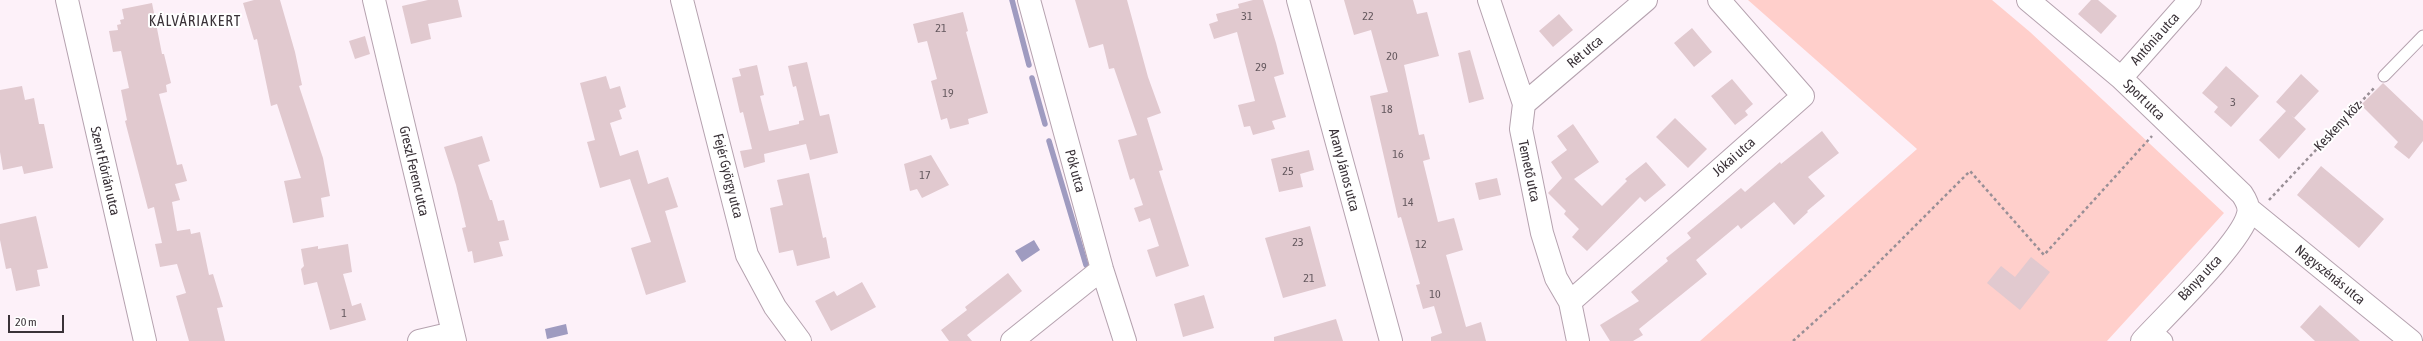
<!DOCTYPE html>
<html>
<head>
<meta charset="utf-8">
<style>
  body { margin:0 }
  #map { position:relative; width:2423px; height:341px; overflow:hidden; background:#fdf1f9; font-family:"Asap Condensed",sans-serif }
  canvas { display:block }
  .scale { position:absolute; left:8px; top:315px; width:56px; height:18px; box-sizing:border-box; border:2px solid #3a3238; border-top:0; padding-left:5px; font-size:12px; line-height:14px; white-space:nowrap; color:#3a3238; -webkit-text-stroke:3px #fff; paint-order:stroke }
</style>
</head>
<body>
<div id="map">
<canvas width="2423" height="341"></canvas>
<div class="scale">20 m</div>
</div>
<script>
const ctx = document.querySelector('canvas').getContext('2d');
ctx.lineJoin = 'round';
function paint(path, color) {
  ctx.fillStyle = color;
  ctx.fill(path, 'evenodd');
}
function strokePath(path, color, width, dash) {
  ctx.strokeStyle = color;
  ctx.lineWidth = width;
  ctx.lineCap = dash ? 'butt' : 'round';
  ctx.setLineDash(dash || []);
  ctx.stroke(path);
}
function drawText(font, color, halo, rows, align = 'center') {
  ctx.font = font + ' "Asap Condensed",sans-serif';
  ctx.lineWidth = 4;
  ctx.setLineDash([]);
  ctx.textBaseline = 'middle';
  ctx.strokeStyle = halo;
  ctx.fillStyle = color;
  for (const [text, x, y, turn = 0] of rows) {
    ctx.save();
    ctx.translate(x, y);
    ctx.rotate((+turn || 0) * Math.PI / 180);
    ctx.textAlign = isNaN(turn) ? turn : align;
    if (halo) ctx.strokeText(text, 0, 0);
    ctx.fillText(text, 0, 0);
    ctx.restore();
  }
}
paint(new Path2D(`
  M1748,0h244l38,32 194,181 -117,128h-407l217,-192z`), '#ffcfcb');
paint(new Path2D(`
  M1034,240l6,10 -18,12 -7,-11z
  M566,324l2,10 -21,5 -2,-10z`), '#9f9bc0');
strokePath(new Path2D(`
  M1012,0l17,65
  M1032,78l13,46
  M1049,141l37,124`), '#9f9bc0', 5.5);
paint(new Path2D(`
  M254,0h26l15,52 7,33 -3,1 24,72 7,38 -9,2 3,19 -31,6 -9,-42 17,-3 -24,-74 -6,2 -14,-67 -3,1 -11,-37z
  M428,0h30l4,17 -34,7 3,15 -20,5 -9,-38z
  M1075,0h52l21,77 13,36 -14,5 16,52 -4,1 30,95 -33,11 -9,-27 12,-4 -9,-28 -11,4 -5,-14 9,-3 -9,-27 -4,2 -12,-40 19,-5 -23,-67 -5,1 -6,-25 -14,4z
  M1253,0h10l13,43 8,31 -10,3 12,40 -14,4 3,8 -22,6 -3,-9 -6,1 -6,-22 17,-4 -18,-69 -23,7 -5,-15 9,-3 -2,-7 23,-6 -1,-4z
  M1344,0h69l4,14 10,-2 12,44 -35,9 15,70 5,-1 6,25 -7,2 15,61 16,-4 9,32 -17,5 20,72 15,-5 5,19h-55v-4l11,-4 -8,-27 -11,3 -7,-24 4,-1 -19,-67 -3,1 -28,-122 18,-4 -17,-62 -17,5z
  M2091,0h7l19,16 -16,18 -23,-20z
  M152,3l10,51h2l7,29 -5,2 1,7 -8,2 18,71 5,-1 5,17 -12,3 5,16 -8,2 5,29 13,-2 1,5 9,-2 9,43 4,-1 10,33 -6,1 8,33h-36l-13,-45 10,-3 -9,-29 -17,3 -5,-23 7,-1 -8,-36 -6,2 -23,-88 2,-1 -6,-30 8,-2 -8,-37 -8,1 -4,-21 9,-1 -1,-5 4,-1 -1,-4 4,-1 -2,-10z
  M963,12l5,19 -2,1 22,81 -20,6 1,5 -19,5 -3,-11 -6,2 -10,-39 6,-2 -10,-38 -9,2 -5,-19z
  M1559,14l14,16 -20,17 -14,-16z
  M1692,28l20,24 -18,15 -20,-24z
  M365,36l5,18 -15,5 -6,-18z
  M1470,50l14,49 -15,4 -11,-50z
  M807,62l13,54 9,-2 9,39 -28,7 -4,-16 -42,10 1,8 -21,6 -4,-17 12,-2 -9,-37 -3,1 -8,-35 9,-2 -2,-7 18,-4 7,30 -4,1 9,35 30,-7v-3l5,-1 -8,-34 -3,1 -5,-21z
  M2226,66l33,30 -28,31 -17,-15 4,-5 -16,-14z
  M2301,74l18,17 -25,27 -3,-3 15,14 -27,30 -20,-19 27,-29 -10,-9z
  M606,76l4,13 10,-3 6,21 -7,3 3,9 -12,4 10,33 18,-6 10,34 20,-7 10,30 -13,4 21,71 -40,13 -15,-47 20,-6 -21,-63 -30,9 -13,-46 8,-2 -15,-57z
  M1732,79l21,25 -8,7 3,4 -13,10 -24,-29z
  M2383,83l40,38v20l-14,18 -15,-12 4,-5 -37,-37z
  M22,86l3,14 9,-2 5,26h5l9,44 -29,6 -2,-8 -19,4 -3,-18v-62z
  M1675,118l32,31 -19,19 -32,-31z
  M1573,124l26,38 -25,17 28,27 25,-25 -2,-2 21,-17 20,23 -21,17 -5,-5 -53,54 -15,-14 7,-8 -15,-15 2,-3 -18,-18 14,-15 -11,-16 16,-12 -10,-14z
  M1822,131l17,22 -31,24 17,19 -18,15 1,1 -14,13 -20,-23 -33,27 -3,-4 -42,35 11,14 -68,55 4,6 -10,6h-23l-10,-16 39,-24 -8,-9 37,-31 -2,-3 25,-20 -4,-5 54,-45 4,4 35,-30 1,2z
  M482,136l8,25 -12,4 12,35h2l6,21 6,-1 5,20 -10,2 4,14 -29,7 -2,-12 -4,1 -6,-24 4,-1 -10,-42 -12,-38z
  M1309,150l5,20 -14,4 3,13 -24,5 -8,-33z
  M931,155l18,30 -27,13 -5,-9 -7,2 -6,-27z
  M2321,166l63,53 -25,29 -62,-53z
  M809,173l14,65 3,-1 4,21 -33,8 -4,-16 -14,3 -9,-45 13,-3 -6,-25z
  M1497,178l4,17 -22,5 -4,-17z
  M36,216l12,52 -11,2 3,16 -24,5 -5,-23 -5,1 -6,-29v-16z
  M1310,226l16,60 -43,12 -18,-60z
  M348,244l4,28 -9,2 9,32 9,-3 5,17 -36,10 -13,-48 -13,3 -3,-16 3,-3 -3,-17 17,-3v3z
  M2031,257l19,15 -30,38 -33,-27 14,-17 14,11z
  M1008,273l14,18 -55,44 5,6h-23l-8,-11 26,-20 -2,-3z
  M862,282l14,25 -45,24 -16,-30 19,-10 3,5z
  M1204,295l10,33 -31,9 -9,-33z
  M2320,305l40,36h-45l-15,-14z
  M1336,319l7,22h-69v-4z`), '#e1c9cf');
const service = new Path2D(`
  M2384,76l39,-40`);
const pedestrian = new Path2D(`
  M2152,330l12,11`);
const minor = new Path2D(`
  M67,0l78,341
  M374,0l81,341
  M682,0l65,255 28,52 25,34
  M1029,0l73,269 23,72
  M1298,0l93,341
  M1489,0l35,104 -3,25 21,104 14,45 14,24 8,39
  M2028,0l93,78 121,116c4,6 8,13 6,20 -6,28 -84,103 -106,127
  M2121,78l69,-78
  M1524,104l122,-104
  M2249,209l162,132
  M1570,302l233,-206 -84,-96
  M419,341l34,-8
  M1012,341l90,-72`);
strokePath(service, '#b5a2af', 13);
strokePath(pedestrian, '#b5a2af', 19);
strokePath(minor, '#b5a2af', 24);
strokePath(new Path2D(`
  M2269,200l106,-113
  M1793,341l69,-62 108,-108 74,84 108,-119`), '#998f96', 2.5, [3, 3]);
strokePath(service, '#fff', 11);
strokePath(pedestrian, '#fff', 17);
strokePath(minor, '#fff', 22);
drawText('12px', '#64585e', null, [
  ["31",1247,16],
  ["22",1368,16],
  ["21",941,28],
  ["20",1392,56],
  ["29",1261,67],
  ["19",948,93],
  ["3",2233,102],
  ["18",1387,109],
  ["16",1398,154],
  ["25",1288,171],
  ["17",925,175],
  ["14",1408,202],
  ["23",1298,242],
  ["12",1421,244],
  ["21",1309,278],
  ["10",1435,294],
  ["1",344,313]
]);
drawText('14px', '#3a3238', '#fff', [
  ["Antónia utca",2155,39,-48],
  ["Rét utca",1585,52,-40],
  ["Sport utca",2144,100,44],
  ["Keskeny köz",2338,126,-47],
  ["Jókai utca",1734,157,-41],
  ["Arany János utca",1344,170,75],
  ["Szent Flórián utca",105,171,77],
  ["Greszl Ferenc utca",414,171,77],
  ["Pók utca",1075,171,75],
  ["Temető utca",1529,171,78],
  ["Fejér György utca",728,176,76],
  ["Nagyszénás utca",2330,275,39],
  ["Bánya utca",2200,278,-47]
]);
ctx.letterSpacing = '1px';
drawText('15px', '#3a3238', '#fff', [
  ["KÁLVÁRIAKERT",195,21]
]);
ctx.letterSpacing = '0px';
</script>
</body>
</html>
